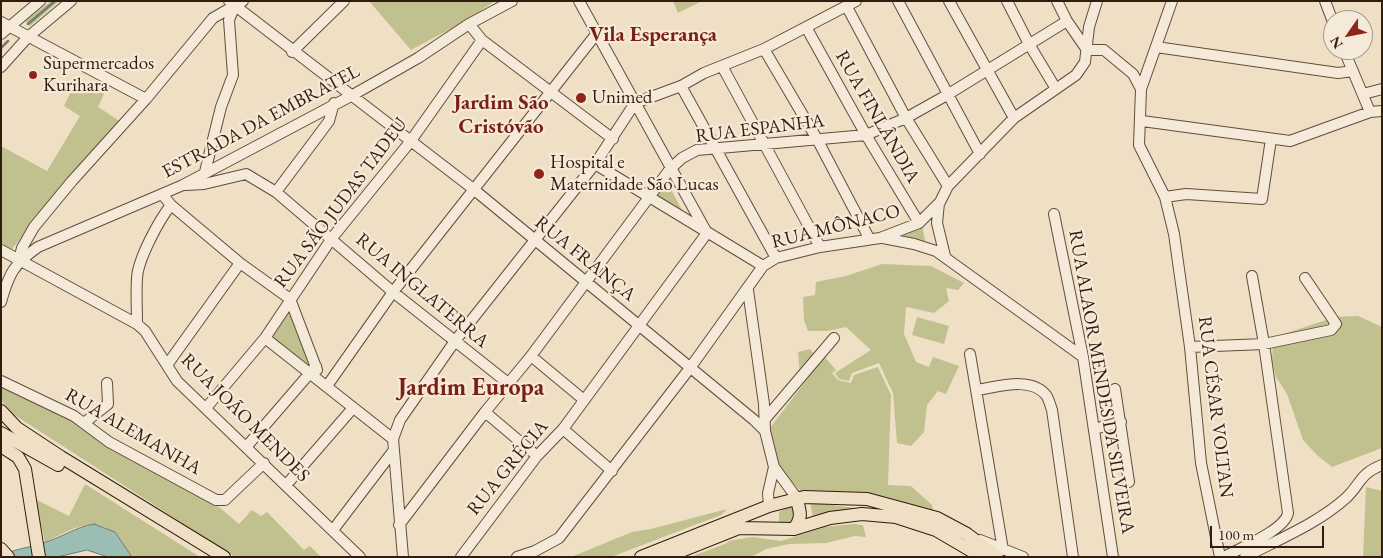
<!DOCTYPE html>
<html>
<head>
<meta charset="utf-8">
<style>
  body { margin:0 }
  #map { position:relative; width:1383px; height:558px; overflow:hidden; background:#efdfc4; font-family:"EB Garamond",serif }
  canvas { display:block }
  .frame { position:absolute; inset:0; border:2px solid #321c0e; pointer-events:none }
  .north { position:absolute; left:1323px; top:10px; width:50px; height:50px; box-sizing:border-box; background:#f5ead9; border:1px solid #a79888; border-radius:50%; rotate:237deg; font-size:14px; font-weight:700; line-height:20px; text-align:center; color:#321c0e }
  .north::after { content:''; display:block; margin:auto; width:18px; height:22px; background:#8f2418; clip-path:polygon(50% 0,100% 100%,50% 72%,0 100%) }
  .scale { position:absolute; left:1210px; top:526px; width:114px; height:22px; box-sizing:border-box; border:2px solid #321c0e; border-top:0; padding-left:6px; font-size:15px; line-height:18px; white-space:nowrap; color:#321c0e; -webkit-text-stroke:4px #f5ead9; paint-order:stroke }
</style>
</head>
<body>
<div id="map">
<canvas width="1383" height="558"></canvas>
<div class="frame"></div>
<div class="north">N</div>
<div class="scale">100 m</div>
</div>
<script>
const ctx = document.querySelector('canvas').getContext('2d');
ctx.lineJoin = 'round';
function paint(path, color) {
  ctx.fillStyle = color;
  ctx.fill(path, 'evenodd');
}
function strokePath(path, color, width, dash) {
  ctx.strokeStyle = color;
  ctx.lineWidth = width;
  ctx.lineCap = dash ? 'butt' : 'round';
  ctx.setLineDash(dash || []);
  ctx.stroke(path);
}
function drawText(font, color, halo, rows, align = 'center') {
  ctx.font = font + ' "EB Garamond",serif';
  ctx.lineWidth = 4.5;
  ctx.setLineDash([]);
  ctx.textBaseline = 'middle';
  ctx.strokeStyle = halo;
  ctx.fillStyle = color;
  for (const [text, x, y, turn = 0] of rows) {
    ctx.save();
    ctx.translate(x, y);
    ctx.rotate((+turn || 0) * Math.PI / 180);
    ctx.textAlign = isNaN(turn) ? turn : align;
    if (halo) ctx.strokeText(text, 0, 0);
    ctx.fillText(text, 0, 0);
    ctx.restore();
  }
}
paint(new Path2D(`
  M51,1h8l-29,25 -5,-5z
  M369,1h126l-28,19 -56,30z
  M673,1h29l-24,12z
  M77,79l27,15 -6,13 23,15 -47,49 -62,78 -11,-6v-97l46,25 33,-55 -16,-10z
  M664,176l20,38 -34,-21v-5l8,-11z
  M923,210l-2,9 5,27 -30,-10z
  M882,264l49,2 33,17 -6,7 -12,-2 3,13 -15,12 -28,-6 -2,27 12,28 13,5 4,-10 26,9 -13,28 -8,-3 -11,14 -3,27 -13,14 -14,-3 -4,-50 -14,-30 -27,10 -3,8 -10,-2 -4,-6 36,-23 -25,-23 -19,4h-19l-4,-11 -1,-23 12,-2 1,-13 30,-6z
  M291,314l18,48 -2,2h-3l-32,-27 14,-22z
  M1358,316l24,11v121l-50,19 -15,-12 -14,-15 -16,-46 -11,-17 -4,-16 1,-18 8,-8 54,-18z
  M917,317l32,9 -5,18 -32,-9z
  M810,349l6,8 7,-2 13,15 -4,3 6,7 13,3 3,-8 24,-8 13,28 -3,90 23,1 21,19 1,5 -4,4 -125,-20 -25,-25 -9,-41 38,-50 -2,-5 -6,2 -2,-23z
  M1,384l81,41 27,21 111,62 19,16 13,-14 9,6 6,-4 37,38 6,-4 11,11h-86l-222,-143 -12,-14z
  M85,484l115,73h-68c-5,-7 -12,-20 -19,-25 -23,-16 -47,-1 -68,11l-10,-44 34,17z
  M1366,487l16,4v66h-19z
  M810,502l52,7 -49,8z
  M790,505l6,2 -1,19 -16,-3v-11z
  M727,509l-6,6 -110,42h-40l61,-25 19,-3z
  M854,524l9,1 3,12 -11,-1 -29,7 -37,1 -23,5 -15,8h-61l35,-13 4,-3 23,-4 29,4 44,-14z`), '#c1c08f');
const water = new Path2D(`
  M94,524l21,8 17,25h-24l-21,-7 -30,7h-55c11,-9 28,-9 41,-14 18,-5 32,-16 51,-19z`);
paint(water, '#9abdb4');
strokePath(water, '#707d72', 1);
strokePath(new Path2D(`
  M28,24l27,-23
  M1,48l7,-7`), '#707d72', 2.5);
const minor = new Path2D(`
  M229,1l243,187 282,232 11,11 9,36 22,30
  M898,1l82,153
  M949,1l65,117
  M1007,1l22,43 27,45
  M1057,1l10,20 20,29h17l29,24 8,15
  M1172,1l-31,88 -2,56 26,52 9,37 16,113 11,116 19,94
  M1325,1l8,21
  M847,7l59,111 42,68
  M1,22l145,77
  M469,24l13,16 131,99
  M806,27l60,108 53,88
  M1,34l39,-33
  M1156,47l182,26 15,-2
  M764,49l53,90 52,99
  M1344,50l26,62
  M292,52l52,-51
  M722,66l98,181
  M1,67l27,-30 43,-36
  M681,86l95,172
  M1363,94l19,-5
  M1142,121l148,20 80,-29 12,-1
  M595,164l168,102
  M205,172l16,-65 12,-32 -4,-55 6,-15
  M186,185l18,-1 42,-10 30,18 117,100 115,91
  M276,192l53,-71 5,-18
  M162,194l9,11 69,58 50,36
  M1165,197l21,-3 76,5 9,-60
  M939,203l-2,20 8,33
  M1054,214l29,143 30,200
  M883,238l31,6 22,7 147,106
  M1,250l136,74 8,7 32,50 183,176
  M19,260l3,-12 12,-21 38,-46 74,-82 67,-81 30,-17
  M748,290l16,114 1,27
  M290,299l27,71
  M1,302c8,-29 13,-38 37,-55l145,-62 168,-89 67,-38 51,-34 43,-23
  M137,324c0,-15 -1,-31 0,-46 1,-19 22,-58 34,-73
  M265,338l128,101
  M1190,347l74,-3 67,-14 5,-6 -31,-46
  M970,354l33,196
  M531,356l53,44
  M167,365l73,-102
  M1,381l73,35 35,26 107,58h9l39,-37
  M327,386l66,-94 204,-259
  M1115,389l14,93
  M977,390c20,-3 54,-14 69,5 3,4 4,10 6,15l21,147
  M206,408l59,-70 67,-100 78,-96 72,-102
  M485,412l52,44
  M766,418l68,-80
  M84,423l24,-19 -1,-21
  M563,429l49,42
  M1094,429l27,-7
  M247,446l69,-80
  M287,484l66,-76
  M769,506l-1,-13 6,-26
  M399,525l86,-113 46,-56 139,-187 12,-11 15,-8 169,-15 40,-17 41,-23 120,-74
  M333,530l61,-80
  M980,540l43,17
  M403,557l-10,-118 7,-19 55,-79 140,-177 40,-61 46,-17 23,-13 60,-24 92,-48
  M461,557l76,-101 26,-27 144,-196 -128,-232
  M517,557l18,-6 24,-13 131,-170 73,-102 13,-8 44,-11 60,-9 39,-15 21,-21 8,-16 66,-68 62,-43 9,-13 4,-35 8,-26
  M1224,557c16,-9 61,-27 64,-44l-24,-169 -12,-68
  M1245,557c34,-18 72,-33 101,-59 15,-14 13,-24 36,-33`);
const major = new Path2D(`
  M1,411l16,17 44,29 163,100
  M1,433l57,32
  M1,446l17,11 7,12 14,88
  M794,529c9,-12 6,-18 2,-32
  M1,549l7,8
  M641,557l128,-51 35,-9 63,2 70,19 30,16 30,23
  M666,557l73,-29 55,1 36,-11 32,-4 34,3 40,13 46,27`);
strokePath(minor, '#614d3c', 12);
strokePath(major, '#321c0e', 14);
strokePath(minor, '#f5ead9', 10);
strokePath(major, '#efdfc4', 12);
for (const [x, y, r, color] of [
  [33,75,5,"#8f2418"],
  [581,98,6,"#8f2418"],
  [539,174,6,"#8f2418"]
]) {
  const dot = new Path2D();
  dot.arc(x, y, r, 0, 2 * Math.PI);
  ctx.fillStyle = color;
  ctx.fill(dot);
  strokePath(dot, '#f5ead9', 2);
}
drawText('19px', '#321c0e', '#f5ead9', [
  ["Supermercados",43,64],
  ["Kurihara",43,86],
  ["Unimed",592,98],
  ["Hospital e",550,163],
  ["Maternidade São Lucas",550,185]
], 'left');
drawText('19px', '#321c0e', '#f5ead9', [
  ["RUA FINLÂNDIA",877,117,60],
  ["ESTRADA DA EMBRATEL",261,122,-28],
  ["RUA ESPANHA",760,129,-7],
  ["RUA SÃO JUDAS TADEU",341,203,-53],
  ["RUA MÔNACO",836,227,-14],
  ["RUA FRANÇA",585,259,39],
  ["RUA INGLATERRA",422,291,40],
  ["RUA ALAOR MENDES DA SILVEIRA",1101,382,80],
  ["RUA CÉSAR VOLTAN",1215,407,83],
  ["RUA JOÃO MENDES",245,418,45],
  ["RUA ALEMANHA",133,432,30],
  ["RUA GRÉCIA",508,468,-51]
]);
drawText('bold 21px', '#7a1f14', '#f5ead9', [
  ["Vila Esperança",653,35],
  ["Jardim São",501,103],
  ["Cristóvão",501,127]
]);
drawText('bold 24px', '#7a1f14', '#f5ead9', [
  ["Jardim Europa",471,388]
]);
</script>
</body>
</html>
